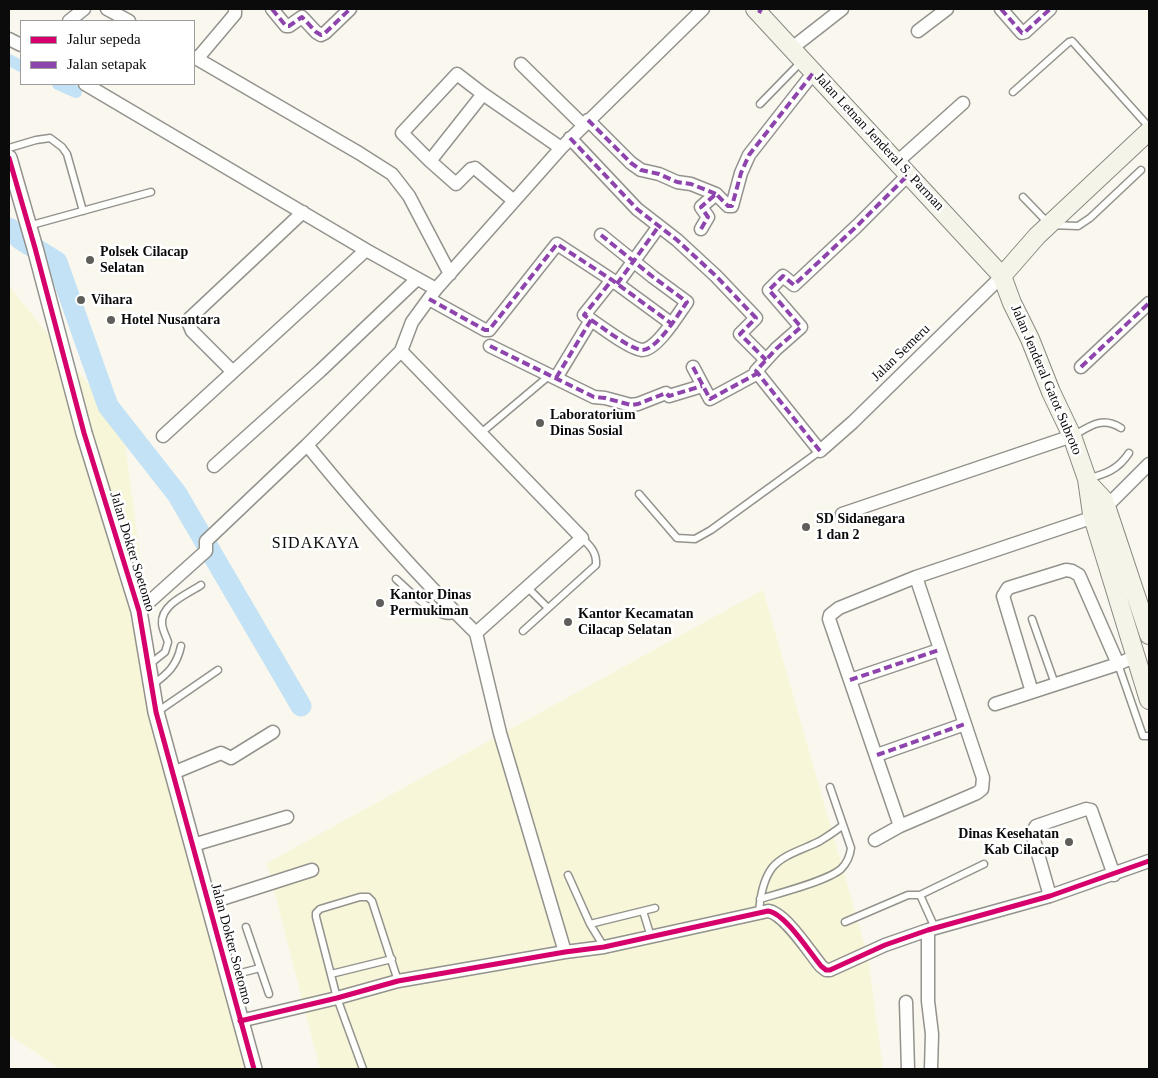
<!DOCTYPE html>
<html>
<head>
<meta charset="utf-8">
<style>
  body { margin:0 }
  #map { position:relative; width:1158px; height:1078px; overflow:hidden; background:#faf8ee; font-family:"Times New Roman",serif }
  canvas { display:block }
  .frame { position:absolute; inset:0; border:10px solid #0b0b0b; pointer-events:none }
  .legend { position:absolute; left:20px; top:20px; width:175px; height:65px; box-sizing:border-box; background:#fff; border:1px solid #9d9d9d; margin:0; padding:6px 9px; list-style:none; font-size:15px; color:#0b0b0b }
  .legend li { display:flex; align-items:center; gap:10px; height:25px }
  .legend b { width:25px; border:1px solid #9d9d9d }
</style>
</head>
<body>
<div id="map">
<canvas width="1158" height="1078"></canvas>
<div class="frame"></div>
<ul class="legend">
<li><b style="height:6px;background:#d6006c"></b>Jalur sepeda</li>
<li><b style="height:6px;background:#8e44ad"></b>Jalan setapak</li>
</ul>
</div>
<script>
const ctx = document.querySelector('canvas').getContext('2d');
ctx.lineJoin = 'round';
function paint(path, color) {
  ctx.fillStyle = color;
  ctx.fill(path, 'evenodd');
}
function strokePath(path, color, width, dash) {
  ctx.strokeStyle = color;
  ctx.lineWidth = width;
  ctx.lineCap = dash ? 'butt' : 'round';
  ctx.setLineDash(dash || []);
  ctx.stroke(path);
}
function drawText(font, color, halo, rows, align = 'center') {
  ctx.font = font + ' "Times New Roman",serif';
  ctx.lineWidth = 5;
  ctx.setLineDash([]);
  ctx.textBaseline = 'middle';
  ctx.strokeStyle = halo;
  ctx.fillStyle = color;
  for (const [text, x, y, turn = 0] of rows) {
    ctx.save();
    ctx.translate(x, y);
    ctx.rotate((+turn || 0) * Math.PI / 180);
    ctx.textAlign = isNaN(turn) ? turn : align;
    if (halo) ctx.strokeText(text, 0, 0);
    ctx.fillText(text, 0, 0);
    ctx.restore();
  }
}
paint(new Path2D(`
  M9,286l114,141 44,336 80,306h-187l-51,-34z
  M763,590l105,367 15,112h-563l-53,-206z`), '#f7f6d9');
strokePath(new Path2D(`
  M9,60l12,6
  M58,84l18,8`), '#c3e2f5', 12);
strokePath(new Path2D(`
  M9,228l11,11 37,23 51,144 69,88 124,212`), '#c3e2f5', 21);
const service = new Path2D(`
  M1013,92l56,-50 3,-1 77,86
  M760,104l42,-43
  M9,148l27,-8 14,-2 12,9 5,7 16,57
  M1023,197l27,28 28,1 12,-8 51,-48
  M28,226l123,-34
  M481,433l69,-58
  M1073,436c17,-10 29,-20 48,-8
  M1087,479c18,-5 31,-9 42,-26
  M639,494l38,44 18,1 16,-9 109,-79
  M396,579c13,11 43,45 61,35
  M527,587l21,21
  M1032,619l23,65
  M523,631l73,-66c1,-13 -6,-19 -14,-27
  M150,664l15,-12 3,-10c-2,-6 -6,-13 -6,-19 -1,-19 26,-29 39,-38
  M1118,664l25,72h6
  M152,685c16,-11 25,-20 29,-39
  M157,712l61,-42
  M568,875l22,49 14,23
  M920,895l64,-31
  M760,899c20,-6 67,-18 81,-30 6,-6 9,-13 10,-21l-21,-61
  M643,911l8,26
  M759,913c1,-15 4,-33 13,-45 11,-14 33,-19 48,-27 8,-5 16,-10 23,-16
  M845,922l63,-27h12l15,33
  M590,924l65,-16
  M246,927l23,67
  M331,974l61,-15
  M229,976l31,-8
  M363,1069l-26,-71 -21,-81v-4l4,-4 40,-12h8l4,4 26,80`);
const minor = new Path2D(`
  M107,9l22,12
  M272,9l14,17h3l13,-9 14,15 5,3 4,-2 25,-24
  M1001,9l21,24 3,-1 25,-23
  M69,21l15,-12
  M918,31l29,-22
  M9,39l12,6
  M792,48l50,-39
  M194,57l165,96 33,21 17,22 41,78
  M197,59l38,-45v-5
  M521,64l62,61
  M85,84l281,166 70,39
  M588,120l43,43 10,7 18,4 18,8 14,2 25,10
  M570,138l67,71 40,31 39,36 40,42 -16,16 26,26
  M430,161l-28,-28 55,-59 26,20
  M897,162l66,-59
  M909,174l-52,52 -63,59 -11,-9 -14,14 32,37 -25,22 -20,22 64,80 33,-29 149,-146
  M514,201l-39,-33 -4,1 -15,15 -26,-23 53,-67 78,54
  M701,229l7,-12 -7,-10 15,-13 12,12h4l9,-33 8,-18 65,-83
  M617,284l42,-58
  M429,299l56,31h4l68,-86 55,36 60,44
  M591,320c11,7 39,29 51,30 15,0 37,-37 45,-48l-34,-25 -52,-42
  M490,346l104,51 11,1 26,7 7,-1 28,-11 3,3 33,-10
  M693,367l17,32 48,-26
  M1081,367l68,-64
  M232,371l-40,-40 -3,-7v-5l114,-107
  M556,378l35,-58 -7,-5 28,-35
  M163,436l203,-186
  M307,445c53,65 109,129 169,188l106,-95 -181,-187
  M214,466l106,-95 97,-92
  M842,514l230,-78
  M139,611l67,-60v-10l101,-96 94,-94 11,-29 24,-33 125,-141 142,-139
  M476,633l24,100 65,219
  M850,680l89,-30
  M1032,692l-29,-96 5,-8 58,-18 6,1 7,4 39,89
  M995,704l123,-40 18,-8
  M877,755l88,-31
  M173,773l48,-20 10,5 42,-26
  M900,826l-71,-207 1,-4 9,-7 77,-31
  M875,840l25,-14 77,-33 5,-4 1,-11 -67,-201 169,-57 21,-13 43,-43
  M193,845l94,-28
  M1050,896l-18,-63 4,-7 50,-17 5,1 23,65
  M209,903l103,-33
  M928,930v71l4,33 -1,35
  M906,1002l2,67
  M240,1021l97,-23 61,-17 167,-29 39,-5 164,-36c17,2 42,42 53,55l5,4h4l55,-25 43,-15 122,-34 99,-35`);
const tertiary = new Path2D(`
  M9,158l26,90 49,185 55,178 17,101 98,357`);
const secondary = new Path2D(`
  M755,9l247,267 10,27 18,36 21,53 21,44 15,43 5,35 57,186
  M1002,276l35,-40 112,-105
  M1089,484l15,16 45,135`);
strokePath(service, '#93928d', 9);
strokePath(minor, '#93928d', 15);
strokePath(tertiary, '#93928d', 18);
strokePath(secondary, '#898884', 20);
strokePath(service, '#fefefc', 6);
strokePath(minor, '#fefefc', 12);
strokePath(tertiary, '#fefefc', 15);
strokePath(secondary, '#f4f4e8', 18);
strokePath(new Path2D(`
  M272,9l14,17h3l13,-9 14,15 5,3 4,-2 25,-24
  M1001,9l21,24 3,-1 25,-23
  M759,13l2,-4
  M588,120l43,43 10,7 18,4 18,8 14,2 25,10
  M570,138l67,71 40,31 39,36 40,42 -16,16 26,26
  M701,229l7,-12 -7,-10 15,-13 12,12h4l9,-33 8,-18 65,-83
  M617,284l42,-58
  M429,299l56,31h4l68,-86 55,36 60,44
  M591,320c11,7 39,29 51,30 15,0 37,-37 45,-48l-34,-25 -52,-42
  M490,346l104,51 11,1 26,7 7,-1 28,-11 3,3 33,-10
  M693,367l17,32 48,-26
  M1081,367l68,-64
  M556,378l35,-58 -7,-5 28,-35
  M820,451l-64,-80 20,-22 25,-22 -32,-37 14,-14 11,9 63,-59 52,-52
  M850,680l89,-30
  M877,755l88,-31`), '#8e44ad', 4, [8, 4]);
strokePath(new Path2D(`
  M9,158l26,90 49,185 55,178 17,101 98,357
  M240,1021l97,-23 61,-17 167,-29 39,-5 164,-36c17,2 42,42 53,55l5,4h4l55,-25 43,-15 122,-34 99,-35`), '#d6006c', 5);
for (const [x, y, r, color] of [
  [90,260,5,"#5f5e5a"],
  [81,300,5,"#5f5e5a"],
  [111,320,5,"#5f5e5a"],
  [540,423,5,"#5f5e5a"],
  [806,527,5,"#5f5e5a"],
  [380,603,5,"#5f5e5a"],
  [568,622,5,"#5f5e5a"],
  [1069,842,5,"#5f5e5a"]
]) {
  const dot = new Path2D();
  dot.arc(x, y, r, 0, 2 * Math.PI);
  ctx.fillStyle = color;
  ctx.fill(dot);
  strokePath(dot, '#fff', 2);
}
drawText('14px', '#0b0b0b', '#fff', [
  ["Jalan Letnan Jenderal S. Parman",879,142,47],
  ["Jalan Semeru",901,353,-44],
  ["Jalan Jenderal Gatot Subroto",1046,380,67],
  ["Jalan Dokter Soetomo",132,552,73],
  ["Jalan Dokter Soetomo",231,944,75]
]);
drawText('bold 14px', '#0b0b0b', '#fff', [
  ["Polsek Cilacap",100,252],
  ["Selatan",100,268],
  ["Vihara",91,300],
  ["Hotel Nusantara",121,320],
  ["Laboratorium",550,415],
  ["Dinas Sosial",550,431],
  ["SD Sidanegara",816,519],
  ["1 dan 2",816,535],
  ["Kantor Dinas",390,595],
  ["Permukiman",390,611],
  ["Kantor Kecamatan",578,614],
  ["Cilacap Selatan",578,630],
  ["Dinas Kesehatan",1059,834,"right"],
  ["Kab Cilacap",1059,850,"right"]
], 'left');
ctx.letterSpacing = '1px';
drawText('16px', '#0b0b0b', '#fff', [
  ["SIDAKAYA",316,544]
]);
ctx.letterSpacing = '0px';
</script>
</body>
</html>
